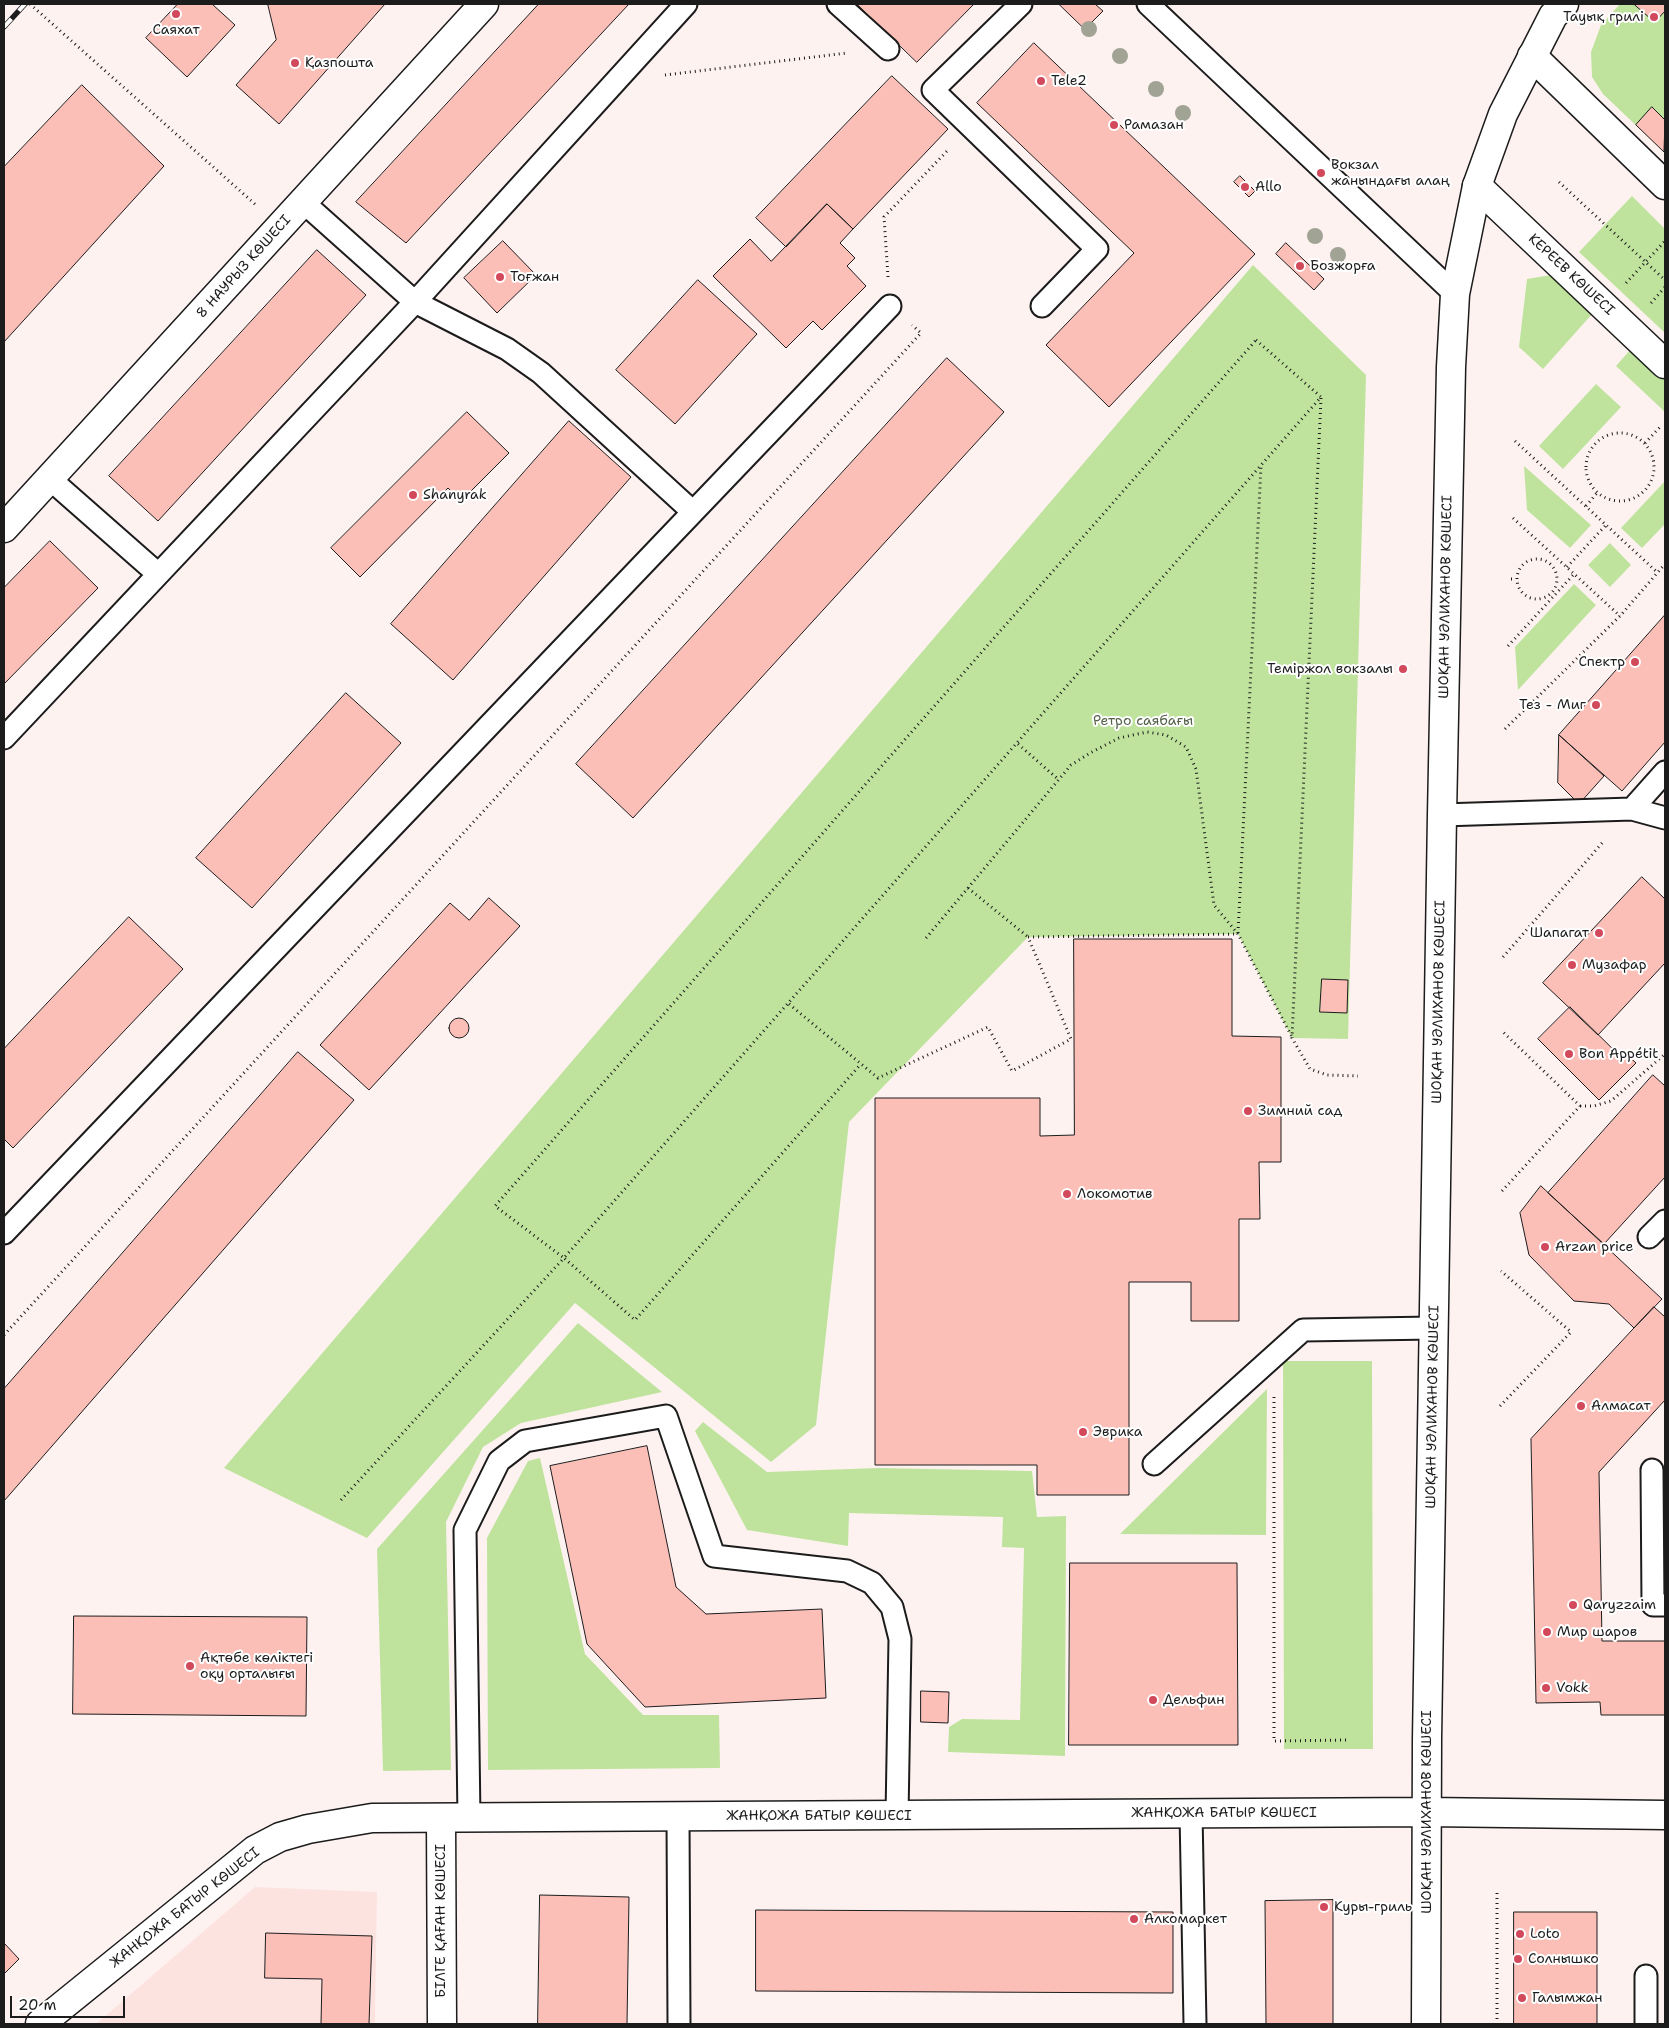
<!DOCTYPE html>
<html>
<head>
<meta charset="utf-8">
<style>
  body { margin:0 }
  #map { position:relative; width:1669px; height:2028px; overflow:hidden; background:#fef2f1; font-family:"Shantell Sans",sans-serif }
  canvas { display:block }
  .frame { position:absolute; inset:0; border:5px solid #1c1c1c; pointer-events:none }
  .scale { position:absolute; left:10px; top:1996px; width:115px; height:22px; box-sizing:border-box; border:2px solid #1c1c1c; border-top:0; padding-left:6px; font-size:15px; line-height:18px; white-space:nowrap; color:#1c1c1c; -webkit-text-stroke:4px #fff; paint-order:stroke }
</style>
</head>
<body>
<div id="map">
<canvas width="1669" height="2028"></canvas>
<div class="frame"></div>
<div class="scale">20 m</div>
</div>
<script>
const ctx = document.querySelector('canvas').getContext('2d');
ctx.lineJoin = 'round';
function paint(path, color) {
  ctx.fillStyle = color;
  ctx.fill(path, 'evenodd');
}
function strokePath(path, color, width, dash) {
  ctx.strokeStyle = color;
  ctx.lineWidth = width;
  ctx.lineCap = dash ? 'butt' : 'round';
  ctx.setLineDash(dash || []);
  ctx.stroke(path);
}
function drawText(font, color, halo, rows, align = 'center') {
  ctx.font = font + ' "Shantell Sans",sans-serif';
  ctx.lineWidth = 4;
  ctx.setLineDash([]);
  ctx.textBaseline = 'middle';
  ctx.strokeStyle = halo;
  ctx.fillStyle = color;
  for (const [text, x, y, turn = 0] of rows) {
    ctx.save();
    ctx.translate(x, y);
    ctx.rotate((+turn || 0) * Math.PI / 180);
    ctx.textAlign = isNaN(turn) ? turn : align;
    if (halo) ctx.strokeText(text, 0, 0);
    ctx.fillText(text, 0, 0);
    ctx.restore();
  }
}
paint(new Path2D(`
  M255,1887l122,5 -2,132h-279z`), '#fde3e0');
paint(new Path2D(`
  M1620,4h45v149l-62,-59 -11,-17 -1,-25 10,-27z
  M1632,196l33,33v104l-86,-81z
  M1253,265l113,110 -18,664 -56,-1 -54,-104 -210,3 -179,185 -33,303 -45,37 -196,-159 -208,235 -143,-70z
  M1551,275l42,38 -50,56 -24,-22 8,-68z
  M1631,349l34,31v32l-49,-46z
  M1596,384l25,23 -58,62 -24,-23z
  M1524,466l67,59 -21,23 -43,-38z
  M1665,481v43l-23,24 -21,-20z
  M1610,543l21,22 -21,22 -22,-22z
  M1574,584l22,21 -78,85 -3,-43z
  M578,1323l84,69 -141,31 -38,24 -37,75 5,248 -68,1 -6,-222z
  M1283,1361h89l1,388h-89z
  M1267,1389l-1,146 -146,-1z
  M703,1422l64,50 111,-4 154,3 5,46 29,-1 -1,240 -117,-4 1,-25 13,-8 58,1 4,-172 -22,-1 1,-30 -154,-4 -1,33 -101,-16 -52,-99z
  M540,1458l45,196 58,61h76l1,53 -232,2 -1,-232 41,-77z`), '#bfe39d');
const building = new Path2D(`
  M178,4h34l23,21 -48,52 -41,-39z
  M268,4h117l-106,120 -43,-39 40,-45z
  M539,4h90l-223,239 -50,-41z
  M857,4h117l-57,58z
  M1059,4h36l8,7 -18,18z
  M1634,4h31v7l-10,11z
  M1034,43l221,211 -146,153 -63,-62 88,-92 -157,-150z
  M892,76l56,53 -95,100 -26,-25 -41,43 -30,-29z
  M82,85l82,81 -160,176v-175z
  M1652,107l13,13 -1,32 -28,-27z
  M1240,176l15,15 -6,6 -15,-15z
  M827,204l26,25 -13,14 15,15 -8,8 19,20 -44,44 -9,-9 -27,27 -73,-72 37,-37 21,22z
  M503,241l33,34 -39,38 -33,-35z
  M1286,243l38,36 -10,11 -38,-36z
  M317,250l49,45 -208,226 -49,-45z
  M698,280l59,54 -82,90 -59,-54z
  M947,358l57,54 -371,406 -57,-54z
  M467,412l42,41 -48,48 -13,-13 -88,89 -29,-29z
  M569,421l62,56 -178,203 -62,-56z
  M50,541l48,47 -94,96v-96z
  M1665,615v127l-43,49 -63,-56z
  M346,693l55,50 -149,165 -56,-50z
  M1559,735l45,41 -25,28 -21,-21z
  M1642,877l23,22v64l-67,72 -55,-52z
  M489,898l31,28 -151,164 -49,-45 130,-142 19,17z
  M129,917l54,52 -170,179 -9,-9v-90z
  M1074,939h158v97l49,1v125h-22l1,57h-21v102h-48v-39h-62v213h-92v-30h-162v-367h165v38l34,-1z
  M1322,979l26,1 -1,33 -27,-1z
  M1570,1007l50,49 4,-4 12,11 -37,37 -61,-61z
  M449 1028a10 10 0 1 1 20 0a10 10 0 1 1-20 0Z
  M298,1052l56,48 -350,401v-112z
  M1653,1075l12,11v91l-61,67 -56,-51z
  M1541,1186l121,113 -28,29 -25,-24 -35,-3 -45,-46 -9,-42z
  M1654,1307l11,10v83l-66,72 3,169h63v74h-64l-1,-13 -64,1 -5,-264z
  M647,1446l29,141 30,27 116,-5 4,89 -181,9 -58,-63 -37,-178z
  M1070,1563h167l1,182h-169z
  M74,1616l233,1 -1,99 -233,-2z
  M921,1691l28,1 -1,31 -27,-1z
  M540,1895l89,2 -2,127h-89z
  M1333,1900v124h-67l-1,-123z
  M756,1910l417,2v81l-417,-2z
  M1514,1912h83v112h-83z
  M266,1933l106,3 -3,88h-48l1,-45 -57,-1z
  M4,1943l15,16 -15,15z`);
paint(building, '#fbbfb8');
strokePath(building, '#1c1c1c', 1);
const service = new Path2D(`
  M838,4l50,45
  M1021,4l-88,86 164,159 -55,57
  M1148,4l307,290
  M303,202l112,100 92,47 34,24 152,139
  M50,479l108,95
  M4,738l411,-436 271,-298
  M1632,809l33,9
  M1442,815l190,-6 33,-37
  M4,1233l886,-927
  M1649,1237l16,-16
  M1154,1464l149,-134 131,-2
  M1652,1470l1,135h12
  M1191,1813l4,211
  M678,1817l1,207
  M469,1818l-4,-288 34,-69 26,-20 141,-25 48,140 133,15 25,12 20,24 8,32 -3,177
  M1646,2024v-48`);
const minor = new Path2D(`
  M1532,56l133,129
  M1477,186l188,178
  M4,528l480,-524
  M441,1819l1,205`);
const tertiary = new Path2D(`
  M40,2024l215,-174 25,-13 28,-8 64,-11 1055,-6 238,3
  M1426,2024l1,-285 15,-924 9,-448 4,-73 22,-108 26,-72 50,-98 11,-12`);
strokePath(service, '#1c1c1c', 25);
strokePath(minor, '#1c1c1c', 31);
strokePath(tertiary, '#1c1c1c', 31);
strokePath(new Path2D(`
  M30,4l226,201
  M665,75l182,-22
  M1559,182l106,98
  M888,277l-4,-60 65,-68
  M1626,283l39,-42
  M1651,303l14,-16
  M1256,340l65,57 -757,861 -69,-52z
  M1321,398l-29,640 18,31 17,6 31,1
  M1586 467a34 34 0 1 1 68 0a34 34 0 1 1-68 0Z
  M1515,441l143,132
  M1645,443l16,-17
  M1586,506l11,-13
  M1513,518l107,98
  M1517 579a20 20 0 1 1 40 0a20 20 0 1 1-40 0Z
  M1567,567l39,-42
  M1511,579h5
  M1508,646l66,-72
  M1505,729l115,-113 45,-52
  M1018,744l41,36
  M968,888l60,49
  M1238,933l23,-467
  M926,938l145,-173 19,-12 29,-15 28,-6 19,3 20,12 10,22 18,136 24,29 54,103
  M1503,957l100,-115
  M789,1004l89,74 110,-51 24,44 59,-32 -43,-102 210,-3
  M1580,1106h14l17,-5 54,-47
  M1502,1191l78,-85 -78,-75
  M4,1335l917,-1002 -9,-8
  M1274,1397v344l75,-1
  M1500,1406l71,-74 -70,-61
  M341,1500l223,-242 71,62 226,-256
  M1497,2024v-131`), '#1c1c1c', 3, [1, 4]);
strokePath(service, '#fff', 21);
strokePath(minor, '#fff', 28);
strokePath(tertiary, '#fff', 28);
const rail = new Path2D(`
  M4,27l21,-23`);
strokePath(rail, '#1c1c1c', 5.5);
strokePath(rail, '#fff', 4, [11]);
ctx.fillStyle = '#a1a395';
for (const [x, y] of [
  [1089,29],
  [1120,56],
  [1156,89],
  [1183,113],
  [1315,236],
  [1338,255]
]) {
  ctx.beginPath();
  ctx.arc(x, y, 8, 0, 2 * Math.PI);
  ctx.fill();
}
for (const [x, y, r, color] of [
  [176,14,5,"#d1495b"],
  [1654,17,5,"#d1495b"],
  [295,63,5,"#d1495b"],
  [1041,81,5,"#d1495b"],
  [1114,125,5,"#d1495b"],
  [1321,173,5,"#d1495b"],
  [1245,187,5,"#d1495b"],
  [1300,266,5,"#d1495b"],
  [500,277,5,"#d1495b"],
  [413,495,5,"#d1495b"],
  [1635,662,5,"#d1495b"],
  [1403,669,5,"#d1495b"],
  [1596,705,5,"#d1495b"],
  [1599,933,5,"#d1495b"],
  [1572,965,5,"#d1495b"],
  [1569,1054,5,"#d1495b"],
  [1248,1111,5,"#d1495b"],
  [1067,1194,5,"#d1495b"],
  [1545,1247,5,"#d1495b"],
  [1581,1406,5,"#d1495b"],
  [1083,1432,5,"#d1495b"],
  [1573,1605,5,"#d1495b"],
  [1547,1632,5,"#d1495b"],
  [190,1666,5,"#d1495b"],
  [1546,1688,5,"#d1495b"],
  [1153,1700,5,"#d1495b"],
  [1324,1907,5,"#d1495b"],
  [1134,1919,5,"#d1495b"],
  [1520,1934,5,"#d1495b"],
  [1518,1959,5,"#d1495b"],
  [1522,1998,5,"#d1495b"]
]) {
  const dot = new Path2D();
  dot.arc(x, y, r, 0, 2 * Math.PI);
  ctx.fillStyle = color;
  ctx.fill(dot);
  strokePath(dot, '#fff', 2);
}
drawText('14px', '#1c1c1c', '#fff', [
  ["Тауық грилі",1644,17,"right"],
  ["Саяхат",176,30,"center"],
  ["Қазпошта",305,63],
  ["Tele2",1051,81],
  ["Рамазан",1124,125],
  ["Вокзал",1331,165],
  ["жанындағы алаң",1331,181],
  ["Allo",1255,187],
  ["Бозжорға",1310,266],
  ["Тоғжан",510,277],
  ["Shanyrak",423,495],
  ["Спектр",1625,662,"right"],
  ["Теміржол вокзалы",1393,669,"right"],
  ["Тез - Миг",1586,705,"right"],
  ["Шапагат",1589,933,"right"],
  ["Музафар",1582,965],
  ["Bon Appétit",1579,1054],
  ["Зимний сад",1258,1111],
  ["Локомотив",1077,1194],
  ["Arzan price",1555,1247],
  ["Алмасат",1591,1406],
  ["Эврика",1093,1432],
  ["Qaryzzaim",1583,1605],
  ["Мир шаров",1557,1632],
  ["Ақтөбе көліктегі",200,1658],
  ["оқу орталығы",200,1674],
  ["Vokk",1556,1688],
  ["Дельфин",1163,1700],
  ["Куры-гриль",1334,1907],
  ["Алкомаркет",1144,1919],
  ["Loto",1530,1934],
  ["Солнышко",1528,1959],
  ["Галымжан",1532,1998]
], 'left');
drawText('14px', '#1c1c1c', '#fff', [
  ["8 НАУРЫЗ КӨШЕСІ",244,267,-48],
  ["КЕРЕЕВ КӨШЕСІ",1571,275,43],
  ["ШОҚАН УӘЛИХАНОВ КӨШЕСІ",1446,597,-89],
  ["ШОҚАН УӘЛИХАНОВ КӨШЕСІ",1439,1002,-89],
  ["ШОҚАН УӘЛИХАНОВ КӨШЕСІ",1433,1407,-89],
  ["ШОҚАН УӘЛИХАНОВ КӨШЕСІ",1427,1812,-90],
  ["ЖАНҚОЖА БАТЫР КӨШЕСІ",1224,1813],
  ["ЖАНҚОЖА БАТЫР КӨШЕСІ",819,1816],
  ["ЖАНҚОЖА БАТЫР КӨШЕСІ",185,1908,-38],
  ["БІЛГЕ ҚАҒАН КӨШЕСІ",441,1921,-90]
]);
drawText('14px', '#556249', '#fff', [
  ["Ретро саябағы",1143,721]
]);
</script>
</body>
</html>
